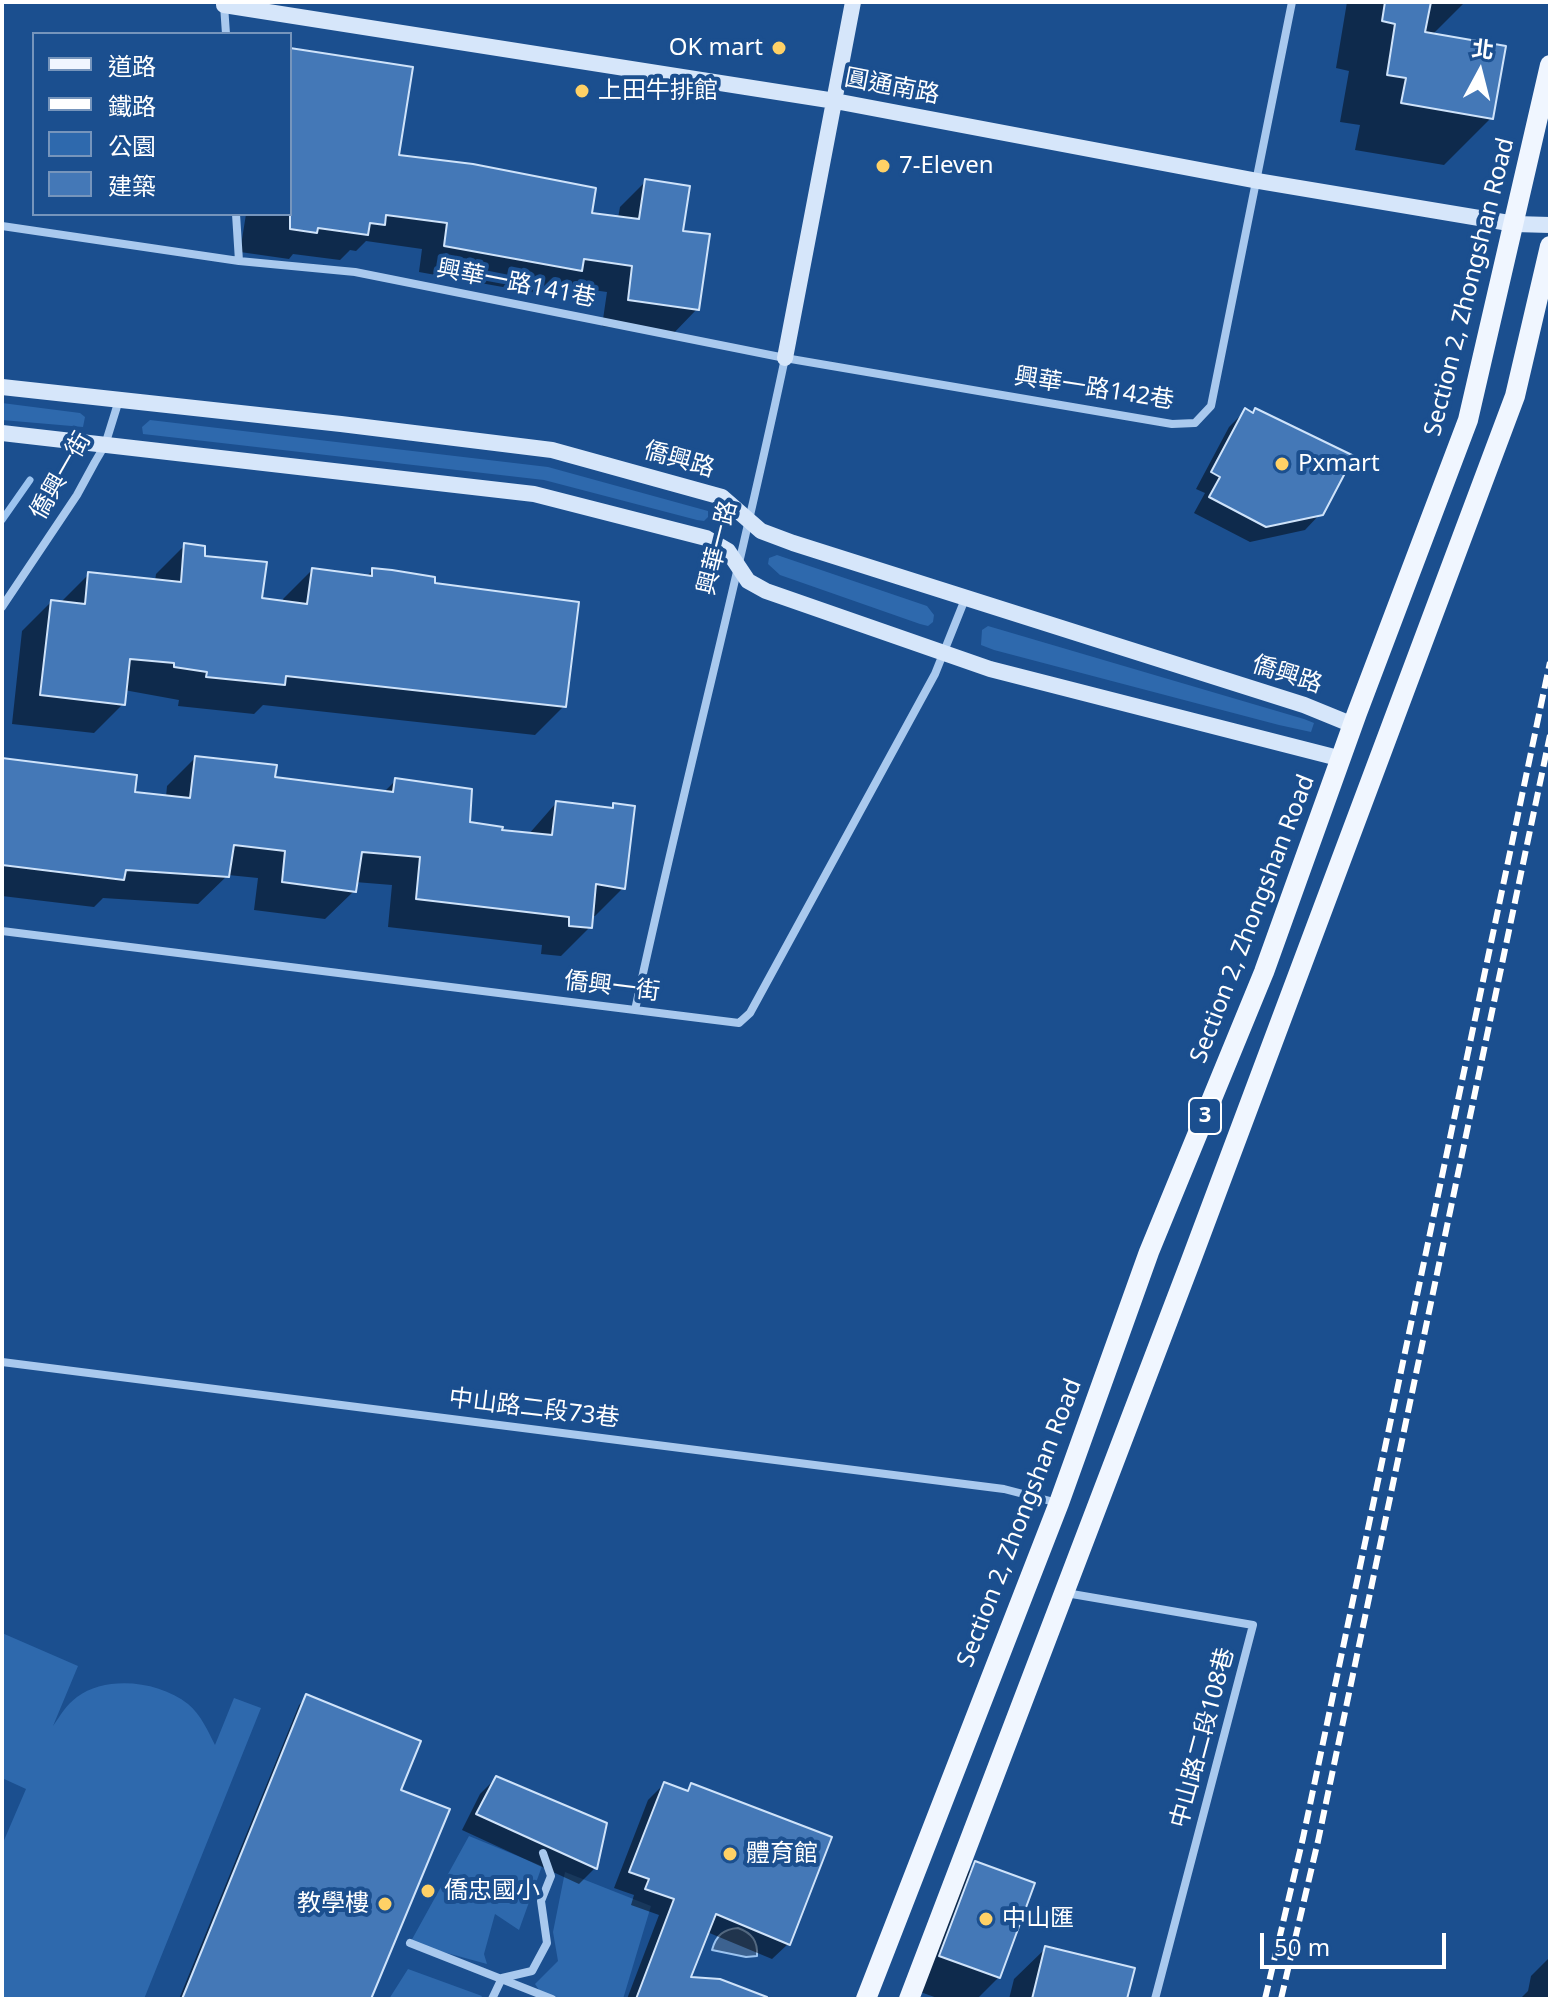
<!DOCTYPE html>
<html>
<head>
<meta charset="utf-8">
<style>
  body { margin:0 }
  #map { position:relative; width:1552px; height:2001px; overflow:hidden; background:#1b4f8f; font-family:"Noto Sans","Noto Sans TC",sans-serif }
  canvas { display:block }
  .frame { position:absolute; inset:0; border:4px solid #fff; pointer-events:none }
  .legend { position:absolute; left:32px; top:32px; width:260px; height:184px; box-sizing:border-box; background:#1b4f8f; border:2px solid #7695bc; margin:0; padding:10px 14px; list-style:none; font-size:24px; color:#fff }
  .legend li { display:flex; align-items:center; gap:16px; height:40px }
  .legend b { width:40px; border:2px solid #7695bc }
  .north { position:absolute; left:1440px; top:32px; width:80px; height:80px; -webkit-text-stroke:6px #1b4f8f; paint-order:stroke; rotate:7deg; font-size:22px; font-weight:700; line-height:32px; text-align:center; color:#fff }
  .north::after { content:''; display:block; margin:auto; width:28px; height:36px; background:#fff; clip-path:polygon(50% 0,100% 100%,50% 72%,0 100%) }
  .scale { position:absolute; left:1260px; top:1933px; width:186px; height:36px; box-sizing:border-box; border:4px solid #fff; border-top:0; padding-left:10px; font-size:24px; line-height:28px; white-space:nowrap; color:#fff; -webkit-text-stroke:6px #1b4f8f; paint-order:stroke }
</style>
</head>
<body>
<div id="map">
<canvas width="1552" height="2001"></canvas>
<div class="frame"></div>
<ul class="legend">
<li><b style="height:10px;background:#f0f6ff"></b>道路</li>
<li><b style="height:10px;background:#fff"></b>鐵路</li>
<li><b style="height:22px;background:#2e69ad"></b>公園</li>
<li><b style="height:22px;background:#4478b7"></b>建築</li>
</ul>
<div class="north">北</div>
<div class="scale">50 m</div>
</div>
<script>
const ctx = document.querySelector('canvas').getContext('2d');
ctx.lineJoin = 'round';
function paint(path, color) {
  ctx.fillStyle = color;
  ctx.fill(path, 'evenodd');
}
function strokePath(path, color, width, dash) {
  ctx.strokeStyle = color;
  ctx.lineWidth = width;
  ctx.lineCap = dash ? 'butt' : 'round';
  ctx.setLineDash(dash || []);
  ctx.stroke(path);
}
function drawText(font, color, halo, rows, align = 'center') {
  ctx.font = font + ' "Noto Sans","Noto Sans TC",sans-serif';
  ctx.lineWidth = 8;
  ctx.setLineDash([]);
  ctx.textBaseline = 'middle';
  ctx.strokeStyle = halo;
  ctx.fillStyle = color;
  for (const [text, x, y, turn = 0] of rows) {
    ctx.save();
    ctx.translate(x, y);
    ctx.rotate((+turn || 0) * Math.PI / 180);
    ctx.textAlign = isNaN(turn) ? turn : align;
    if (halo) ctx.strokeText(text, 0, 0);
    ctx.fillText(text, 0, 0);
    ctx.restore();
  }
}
paint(new Path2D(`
  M2,403l78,10 5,4 -2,10 -81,-7z
  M150,420l398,47 160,44v6l-4,4 -7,-1 -153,-40 -401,-46 -1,-7z
  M777,555l150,51 7,9 -1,7 -5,4 -8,-2 -140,-49 -12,-11 1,-6z
  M988,626l316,93 10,4 -3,9 -32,-7 -285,-75 -13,-5 1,-15z
  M2,1633l76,33 -25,60c7,-10 13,-21 24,-29 30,-22 82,-16 111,7 13,11 20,27 27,41l19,-47 27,10 -117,291h-142v-154l24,-56 -24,-11z
  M469,1836l73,30 -23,64 -24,-16 -11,40 3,10 -77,-21z
  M565,1872l86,34 -28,93h-71l-9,-3 -8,-12 23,-23 -5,-29z
  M408,1969l74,27 -2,3h-91z`), '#2e69ad');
const water = new Path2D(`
  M738,1928c14,5 20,13 19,28l-11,1 -34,-7c4,-15 12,-21 26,-22z`);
paint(water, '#3c6290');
strokePath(water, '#9cc4f0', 2);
paint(new Path2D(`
  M1347,2h118l-33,33 59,83 -47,47 -89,-15 5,-25 -20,-3 9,-51 -13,-3z
  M290,50l106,106 194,59 28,3 2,-11 26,-26 35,51 16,77 -26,27 -69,-10 5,-34 -43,-6 -11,10 -134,-24 3,-23 -56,-8 -10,10 -6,-1 -10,10 -47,-6 -4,5 -49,-7 6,-38h44z
  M1245,411l76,102 -16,17 -55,12 -56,-29 11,-20 -9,-4 33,-62z
  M185,545l75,55 23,3v-4l29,-29 54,7 7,-7 59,14 132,122 -29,29 -272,-30 -9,9 -76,-8 1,-6 -55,-10 -1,14 -29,29 -82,-9 10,-93 29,-29 9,1 29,-29 66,7 1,-7z
  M195,758l78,20 110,15 13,-13 72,44 32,8 28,3 28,-32 53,7 5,-5 9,83 -28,28h-4l-1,11 -29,29 -20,-2 1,-9 -154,-18 4,-42 -37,-3 -1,9 -29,28 -71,-9 4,-32 -30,-3 -30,29 -95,-6 -9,9 -92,-11v-136l131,34 33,3 1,-11z
  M307,1697l91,94 -29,208h-190l120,-294z
  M496,1778l99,90 -16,16 -117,-54 18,-36z
  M664,1784l21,8 7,-7 96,159 -16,15 -65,-27 -19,47 49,20h-110l32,-84 -28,-10 3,-10 -20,-7 34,-88z
  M976,1864l23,113 -22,22h-37l-31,-11 35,-93z
  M1046,1948l79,51h-116l5,-20z
  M1550,1957v42h-30l8,-8 3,-15z`), '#0007');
strokePath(new Path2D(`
  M2,520l28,-40`), '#9cc4f0', 7);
const building = new Path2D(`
  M1385,2h46l-6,30 81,14 -13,73 -92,-16 5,-25 -19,-3 8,-51 -13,-3z
  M290,48l123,19 -14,88 74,9 123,24 -4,25 47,6 6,-40 45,7 -7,45 27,3 -11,76 -71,-10 4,-34 -48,-7 -2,12 -138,-25 3,-23 -61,-8 -1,10 -15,-2 -2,12 -50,-7 -1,5 -27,-4z
  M1245,408l8,5 2,-5 99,48 -31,59 -57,12 -57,-30 11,-20 -9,-5z
  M184,543l21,3v10l62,6 -5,36 45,6 5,-36 60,8v-8l20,2 43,7v6l144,19 -13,105 -280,-31 -1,9 -79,-8 1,-5 -33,-5v-4l-44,-4 -5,46 -85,-10 11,-95 34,4 3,-32 93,10z
  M195,756l82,9 -2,12 118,15 2,-14 77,11 -2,33 33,5 -1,3 50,5 4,-34 57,7v-5l22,3 -10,83 -29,-5 -4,44 -23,-2v-9l-153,-18 4,-42 -58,-5 -6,40 -74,-10 3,-31 -51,-6 -5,32 -103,-7 -2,10 -122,-15v-107l135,17 -2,17 55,6z
  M306,1694l115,47 -20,49 49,19 -79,190h-189z
  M496,1776l111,47 -10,46 -121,-55z
  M664,1782l24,9 3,-8 141,54 -42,108 -74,-31 -25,63 29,2 47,18v2h-131l38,-100 -29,-10 4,-10 -20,-7z
  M975,1861l60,22 -35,95 -61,-22z
  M1045,1946l90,22 -8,31h-95z`);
paint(building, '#4478b7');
strokePath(building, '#cfe3fa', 2);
strokePath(new Path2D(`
  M224,5l2,29
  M236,214l3,47
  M2,226l237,35 116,11 430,86 387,66 23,-1 16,-17 81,-404
  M2,607l75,-112 18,-33 10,-17 14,-45
  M2,931l737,92 11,-10 185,-339 30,-75
  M635,1010c47,-218 104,-433 150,-652
  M2,1362l1002,127 54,14
  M1066,1593l187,32 -98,374
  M410,1943l142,56
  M492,1999l10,-21 30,-7 15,-28 -6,-42 10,-25 -8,-23`), '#a9c9ee', 8);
strokePath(new Path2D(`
  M224,2v3l611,96 423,80 257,43 35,1
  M785,358l68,-356
  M2,387l339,37 211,26 170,47 39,34 32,12 511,162 49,20
  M2,433l532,61 172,44 22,13 20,30 18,10 224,78 352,90`), '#d6e6fa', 16);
strokePath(new Path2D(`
  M866,1999l193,-496 90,-251 115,-280 93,-259 111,-293 82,-355
  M909,1999l281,-736 325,-867 35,-150`), '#f0f6ff', 20);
strokePath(new Path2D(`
  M1265,1999l38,-161 247,-1176
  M1281,1999l37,-158 232,-1106`), '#fff', 6, [14, 6]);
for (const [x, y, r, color] of [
  [779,48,8,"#ffd166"],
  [582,91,8,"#ffd166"],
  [883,166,8,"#ffd166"],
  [1282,464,8,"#ffd166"],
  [730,1854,8,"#ffd166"],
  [428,1891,8,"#ffd166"],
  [385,1904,8,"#ffd166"],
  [986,1919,8,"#ffd166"]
]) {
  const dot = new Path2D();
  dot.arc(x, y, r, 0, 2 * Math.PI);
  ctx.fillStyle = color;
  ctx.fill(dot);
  strokePath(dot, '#1b4f8f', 3);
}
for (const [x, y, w] of [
  [1205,1116,32]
]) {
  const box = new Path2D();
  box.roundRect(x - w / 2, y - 18, w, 36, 6);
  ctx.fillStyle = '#1b4f8f';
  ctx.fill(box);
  strokePath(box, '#fff', 2);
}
drawText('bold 22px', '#fff', null, [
  ["3",1205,1116]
]);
drawText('24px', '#fff', '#1b4f8f', [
  ["OK mart",763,48,"right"],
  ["上田牛排館",598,91],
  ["7-Eleven",899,166],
  ["Pxmart",1298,464],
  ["體育館",746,1854],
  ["僑忠國小",444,1891],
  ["教學樓",369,1904,"right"],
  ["中山匯",1002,1919]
], 'left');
drawText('24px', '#fff', '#1b4f8f', [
  ["圓通南路",892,87,11],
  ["興華一路141巷",516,284,11],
  ["Section 2, Zhongshan Road",1470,287,-76],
  ["興華一路142巷",1094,389,9],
  ["僑興路",679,460,16],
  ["僑興一街",61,476,-60],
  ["興華一路",718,548,-76],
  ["僑興路",1287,675,18],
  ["Section 2, Zhongshan Road",1253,919,-69],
  ["僑興一街",612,987,7],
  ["中山路二段73巷",534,1409,7],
  ["Section 2, Zhongshan Road",1020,1523,-69],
  ["中山路二段108巷",1203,1738,-75]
]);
</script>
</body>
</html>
